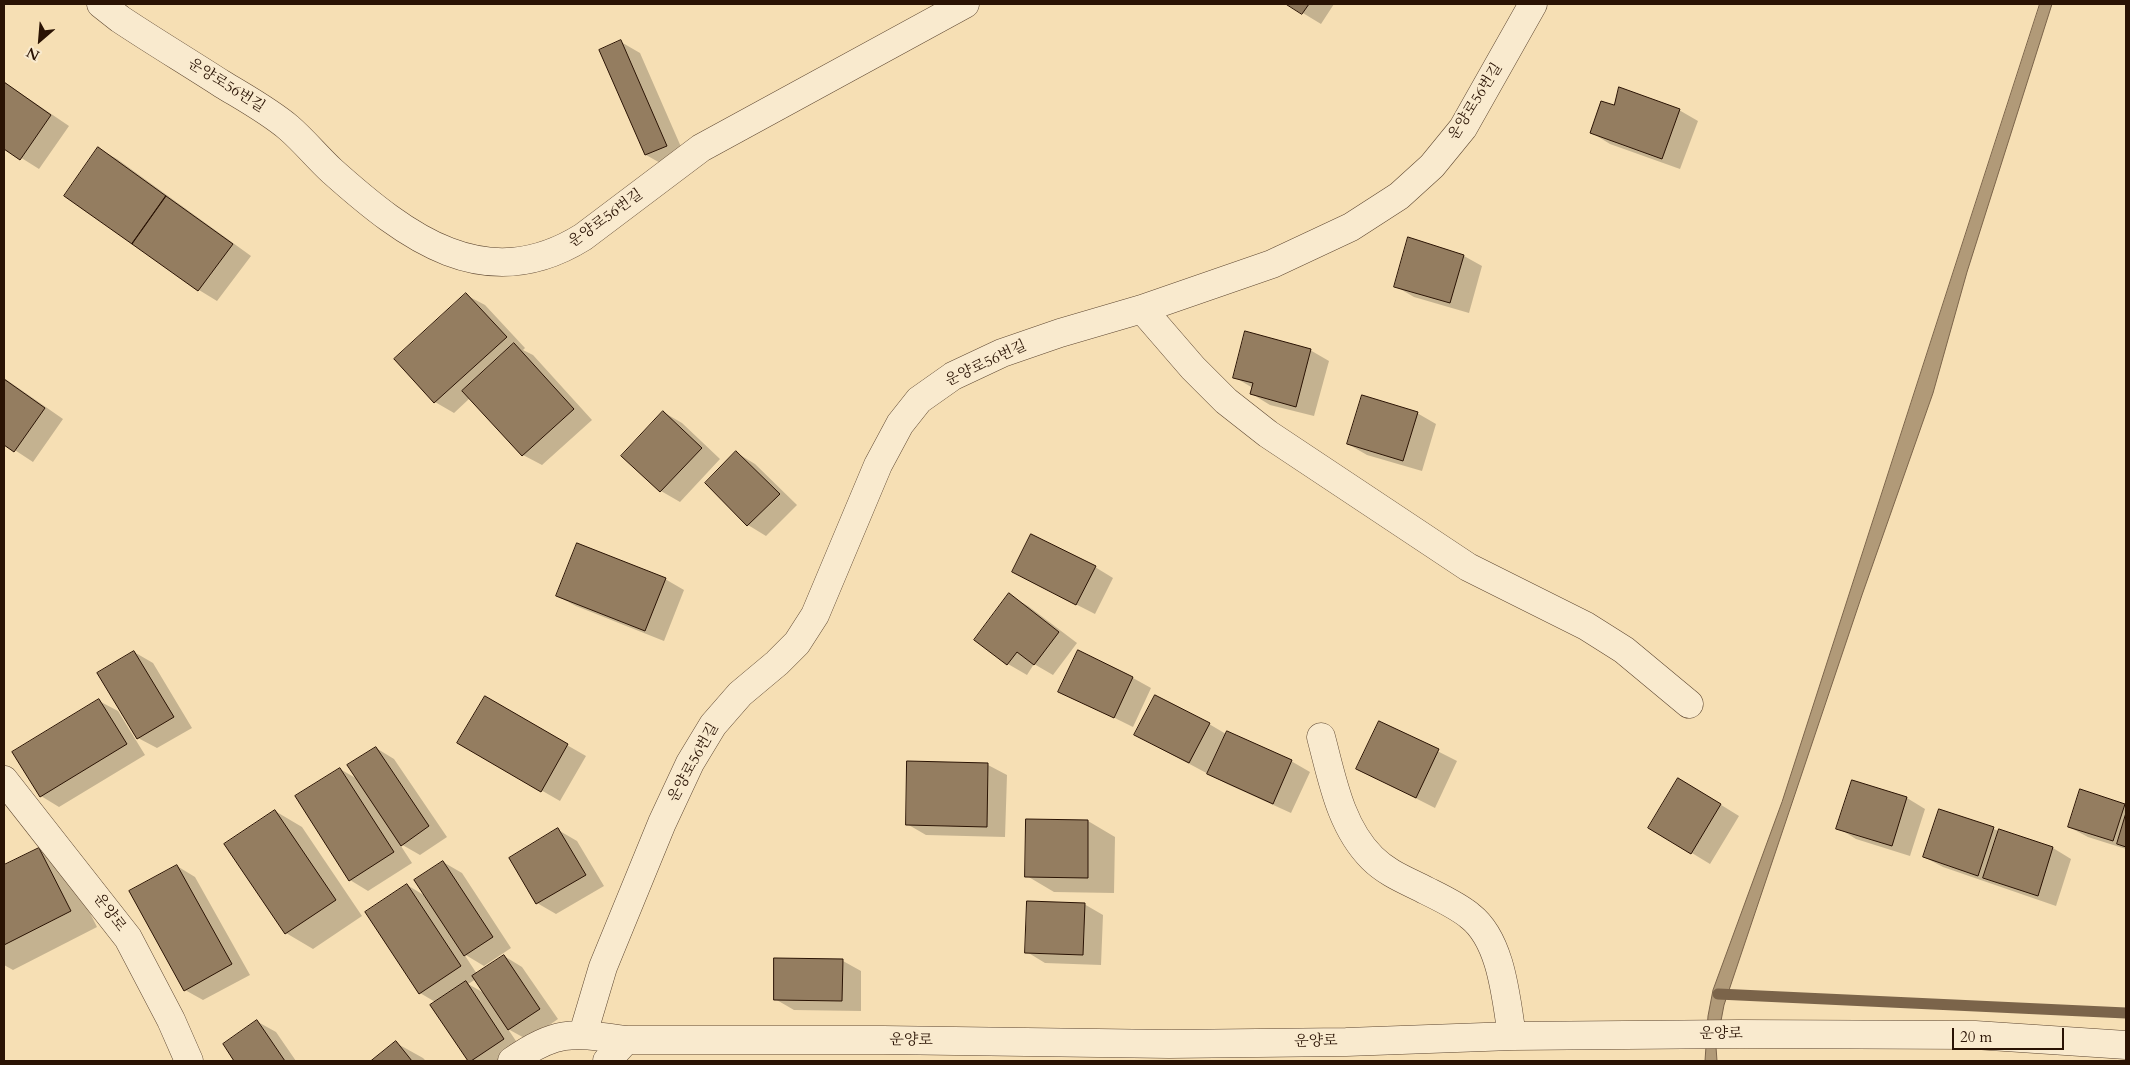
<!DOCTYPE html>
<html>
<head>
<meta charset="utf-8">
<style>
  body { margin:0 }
  #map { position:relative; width:2130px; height:1065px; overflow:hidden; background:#f6dfb4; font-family:Cardo,serif }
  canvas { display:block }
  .frame { position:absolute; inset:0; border:5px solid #2a1304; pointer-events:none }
  .north { position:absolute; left:15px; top:15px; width:50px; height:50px; -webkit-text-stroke:4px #f9eace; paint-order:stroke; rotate:207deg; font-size:14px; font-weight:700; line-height:20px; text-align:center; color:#2a1304 }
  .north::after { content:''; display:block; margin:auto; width:18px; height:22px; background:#2a1304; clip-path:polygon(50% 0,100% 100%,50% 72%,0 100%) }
  .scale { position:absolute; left:1952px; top:1028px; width:112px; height:22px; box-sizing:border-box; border:2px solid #2a1304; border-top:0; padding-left:6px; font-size:15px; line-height:18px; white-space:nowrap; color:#2a1304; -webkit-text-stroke:4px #f9eace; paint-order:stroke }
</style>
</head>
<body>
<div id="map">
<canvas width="2130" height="1065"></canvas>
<div class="frame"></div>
<div class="north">N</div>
<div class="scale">20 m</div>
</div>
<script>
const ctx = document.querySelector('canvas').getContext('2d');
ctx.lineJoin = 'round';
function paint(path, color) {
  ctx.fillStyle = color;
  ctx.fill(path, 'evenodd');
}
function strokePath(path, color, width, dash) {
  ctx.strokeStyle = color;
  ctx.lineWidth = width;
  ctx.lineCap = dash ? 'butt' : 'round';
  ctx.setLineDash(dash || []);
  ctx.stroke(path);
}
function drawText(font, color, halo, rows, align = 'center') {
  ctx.font = font + ' Cardo,"Noto Serif KR",serif';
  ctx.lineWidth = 4.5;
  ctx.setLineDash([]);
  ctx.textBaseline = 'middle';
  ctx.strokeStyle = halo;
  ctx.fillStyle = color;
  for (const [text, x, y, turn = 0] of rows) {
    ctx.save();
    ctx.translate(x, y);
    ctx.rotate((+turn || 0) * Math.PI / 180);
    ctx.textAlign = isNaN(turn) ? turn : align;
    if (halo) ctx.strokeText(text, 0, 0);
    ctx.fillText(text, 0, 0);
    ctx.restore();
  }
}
const water = new Path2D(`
  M2040,4h12l-85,268 -34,121 -71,202 -138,410 -8,42 1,14h-12l3,-45 5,-26 69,-188z`);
paint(water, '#b19a78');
strokePath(water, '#7b644a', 1);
paint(new Path2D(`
  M1288,4h46l-13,20z
  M621,42l19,11 45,103 -21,9 -18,-10z
  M4,82l65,44 -30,43 -35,-22z
  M1614,106l65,4 19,11 -18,48 -70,-25 -18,-11z
  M99,149l18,10 134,97 -34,45 -18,-11 -133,-94z
  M1464,256l18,10 -13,47 -55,-16 -19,-11z
  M466,295l19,10 40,43 -2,2 10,5 59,65 -50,45 -19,-10 -53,-57 -16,15 -19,-11 -39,-43z
  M1310,350l19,11 -15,55 -44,-11 -18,-11 1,-6 -19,-11z
  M4,378l59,41 -30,43 -29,-19z
  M663,412l19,11 38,36 -40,43 -19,-11 -38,-35z
  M1417,413l19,11 -14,47 -55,-16 -19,-11z
  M737,453l18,11 42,41 -31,31 -18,-11z
  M1095,567l18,11 -18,36 -63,-32z
  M665,579l19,11 -20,51 -88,-35 -19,-10z
  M1009,595l19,11 49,37 -24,32 -19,-11 -7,11 -19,-11 -32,-25z
  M134,652l19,11 39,65 -35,20 -19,-10z
  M1133,678l18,10 -18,39 -73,-36z
  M485,698l101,58 -26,45 -101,-58z
  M99,701l19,10 27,44 -86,52 -18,-11z
  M1380,722l77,39 -22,47 -77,-39z
  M1209,724l17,10 65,27 19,11 -19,41 -64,-29 -73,-39z
  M376,748l18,11 53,78 -27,18 -21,-12 13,20 -44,28 -18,-11 -10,-111 19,11z
  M908,763l80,2 19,10 -2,62 -79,-2 -19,-11z
  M1852,782l55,16 18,11 -15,47 -54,-17 -18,-11z
  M1697,790l42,26 -29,48 -61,-37z
  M2124,805l2,1v43l-38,-12 -19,-10z
  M275,811l27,16 60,89 -49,33 -27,-16z
  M1028,821h60l27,16 -1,56 -60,-1 -27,-16z
  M1993,829l60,19 18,11 -15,47 -113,-39 -19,-10z
  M558,830l19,11 27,45 -48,28 -19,-11 -27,-45z
  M39,849l27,16 31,62 -84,43 -9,-5v-98z
  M443,862l19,11 49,75 -27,18 -20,-12 13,20 27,-18 18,11 36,52 -30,21 -20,-11 14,21 -18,11h-35l-37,-55 5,-3 -17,-10 -13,-108 20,12zM476,979l10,15 -18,-10z
  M177,866l18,11 55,98 -47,25 -18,-10z
  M1084,904l19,11 -2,50 -56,-2 -18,-11z
  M843,961l18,10v40l-67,-1 -19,-11z
  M258,1022l18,10 20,29h-60l-12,-17z
  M396,1043l27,15 3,3h-53z`), '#0003');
strokePath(new Path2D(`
  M1718,994l408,19`), '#7b644a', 11);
const building = new Path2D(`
  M1286,4h23l-7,10z
  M621,40l46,106 -22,9 -46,-105z
  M4,82l47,33 -31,45 -16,-11z
  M1619,87l61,22 -18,50 -72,-26 11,-32 13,4z
  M98,147l68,49 -34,48 -68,-48z
  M166,196l67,48 -35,47 -66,-47z
  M1408,237l56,18 -14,48 -56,-16z
  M466,293l41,44 -73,66 -40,-44z
  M1245,331l66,18 -15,58 -46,-13 3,-11 -20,-5z
  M514,343l60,66 -52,47 -60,-65z
  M4,379l41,29 -31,44 -10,-7z
  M1362,395l56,17 -15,49 -56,-17z
  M663,411l39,37 -42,44 -39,-36z
  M736,451l44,43 -33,32 -42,-43z
  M1031,534l65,32 -20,39 -64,-33z
  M577,543l89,35 -21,53 -89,-35z
  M1009,593l50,39 -25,33 -17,-13 -10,13 -33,-25z
  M1078,650l55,27 -19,41 -56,-26z
  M134,651l40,66 -37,22 -40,-66z
  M1155,695l55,28 -21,40 -55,-28z
  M485,696l83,48 -27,48 -84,-49z
  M99,699l28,45 -87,53 -28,-45z
  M1379,721l60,28 -23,49 -60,-29z
  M1227,731l65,29 -19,44 -66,-30z
  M376,747l53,79 -28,20 -54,-81z
  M907,761l81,2 -1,64 -81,-2z
  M340,768l54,84 -45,29 -54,-85z
  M1678,778l43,26 -30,50 -43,-26z
  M1852,780l55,17 -15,49 -56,-17z
  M2080,789l45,15 -12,37 -45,-14z
  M1939,809l55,18 -16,49 -55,-19z
  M275,810l61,90 -51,34 -61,-90z
  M2126,813v34l-9,-3z
  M1026,819l62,1v58l-63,-1z
  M558,828l28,47 -50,29 -27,-46z
  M1999,829l54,18 -15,49 -55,-18z
  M39,848l32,63 -67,34v-80z
  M443,861l50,76 -29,19 -50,-76z
  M177,865l55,99 -48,27 -55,-100z
  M407,884l54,82 -42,28 -54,-82z
  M1027,901l58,2 -2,52 -58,-2z
  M504,955l36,54 -32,21 -36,-54z
  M774,958l69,1 -1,42 -68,-1z
  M466,981l38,58 -33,22h-3l-38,-56z
  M257,1020l28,41h-51l-11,-17z
  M396,1041l16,20h-41z`);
paint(building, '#947d60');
strokePath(building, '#2a1304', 1);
const minor = new Path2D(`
  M101,4l19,15c33,22 68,43 102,65 23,14 47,27 67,44 15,13 28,29 43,43 74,66 153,127 251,66l118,-89 264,-144
  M1142,309l51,59 33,33 42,33 200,133 118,59 38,24 65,54
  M1321,737c11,41 19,89 51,121 16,16 36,23 55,33 14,7 31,15 43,25 32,25 36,83 42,120
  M4,780l124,158 43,82 18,41
  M583,1034l20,-67 59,-144 28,-60 23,-38 27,-31 37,-31 20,-20 18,-28 63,-150 22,-41 19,-24 34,-24 49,-23 58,-20 82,-24 130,-45 79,-37 48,-31 33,-30 31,-38 70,-124
  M512,1061c45,-32 61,-28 114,-21h257l286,4 177,-2 166,-6 227,-2 236,1 151,10
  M607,1061l19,-21`);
strokePath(minor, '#5d4630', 29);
strokePath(minor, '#f9eace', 28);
drawText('15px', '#2a1304', '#f9eace', [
  ["운양로56번길",226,86,32],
  ["운양로56번길",1476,102,-58],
  ["운양로56번길",606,219,-36],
  ["운양로56번길",986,364,-25],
  ["운양로56번길",694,763,-61],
  ["운양로",109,913,53],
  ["운양로",1721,1035],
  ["운양로",911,1041,1],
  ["운양로",1316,1042,-1]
]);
</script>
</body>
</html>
